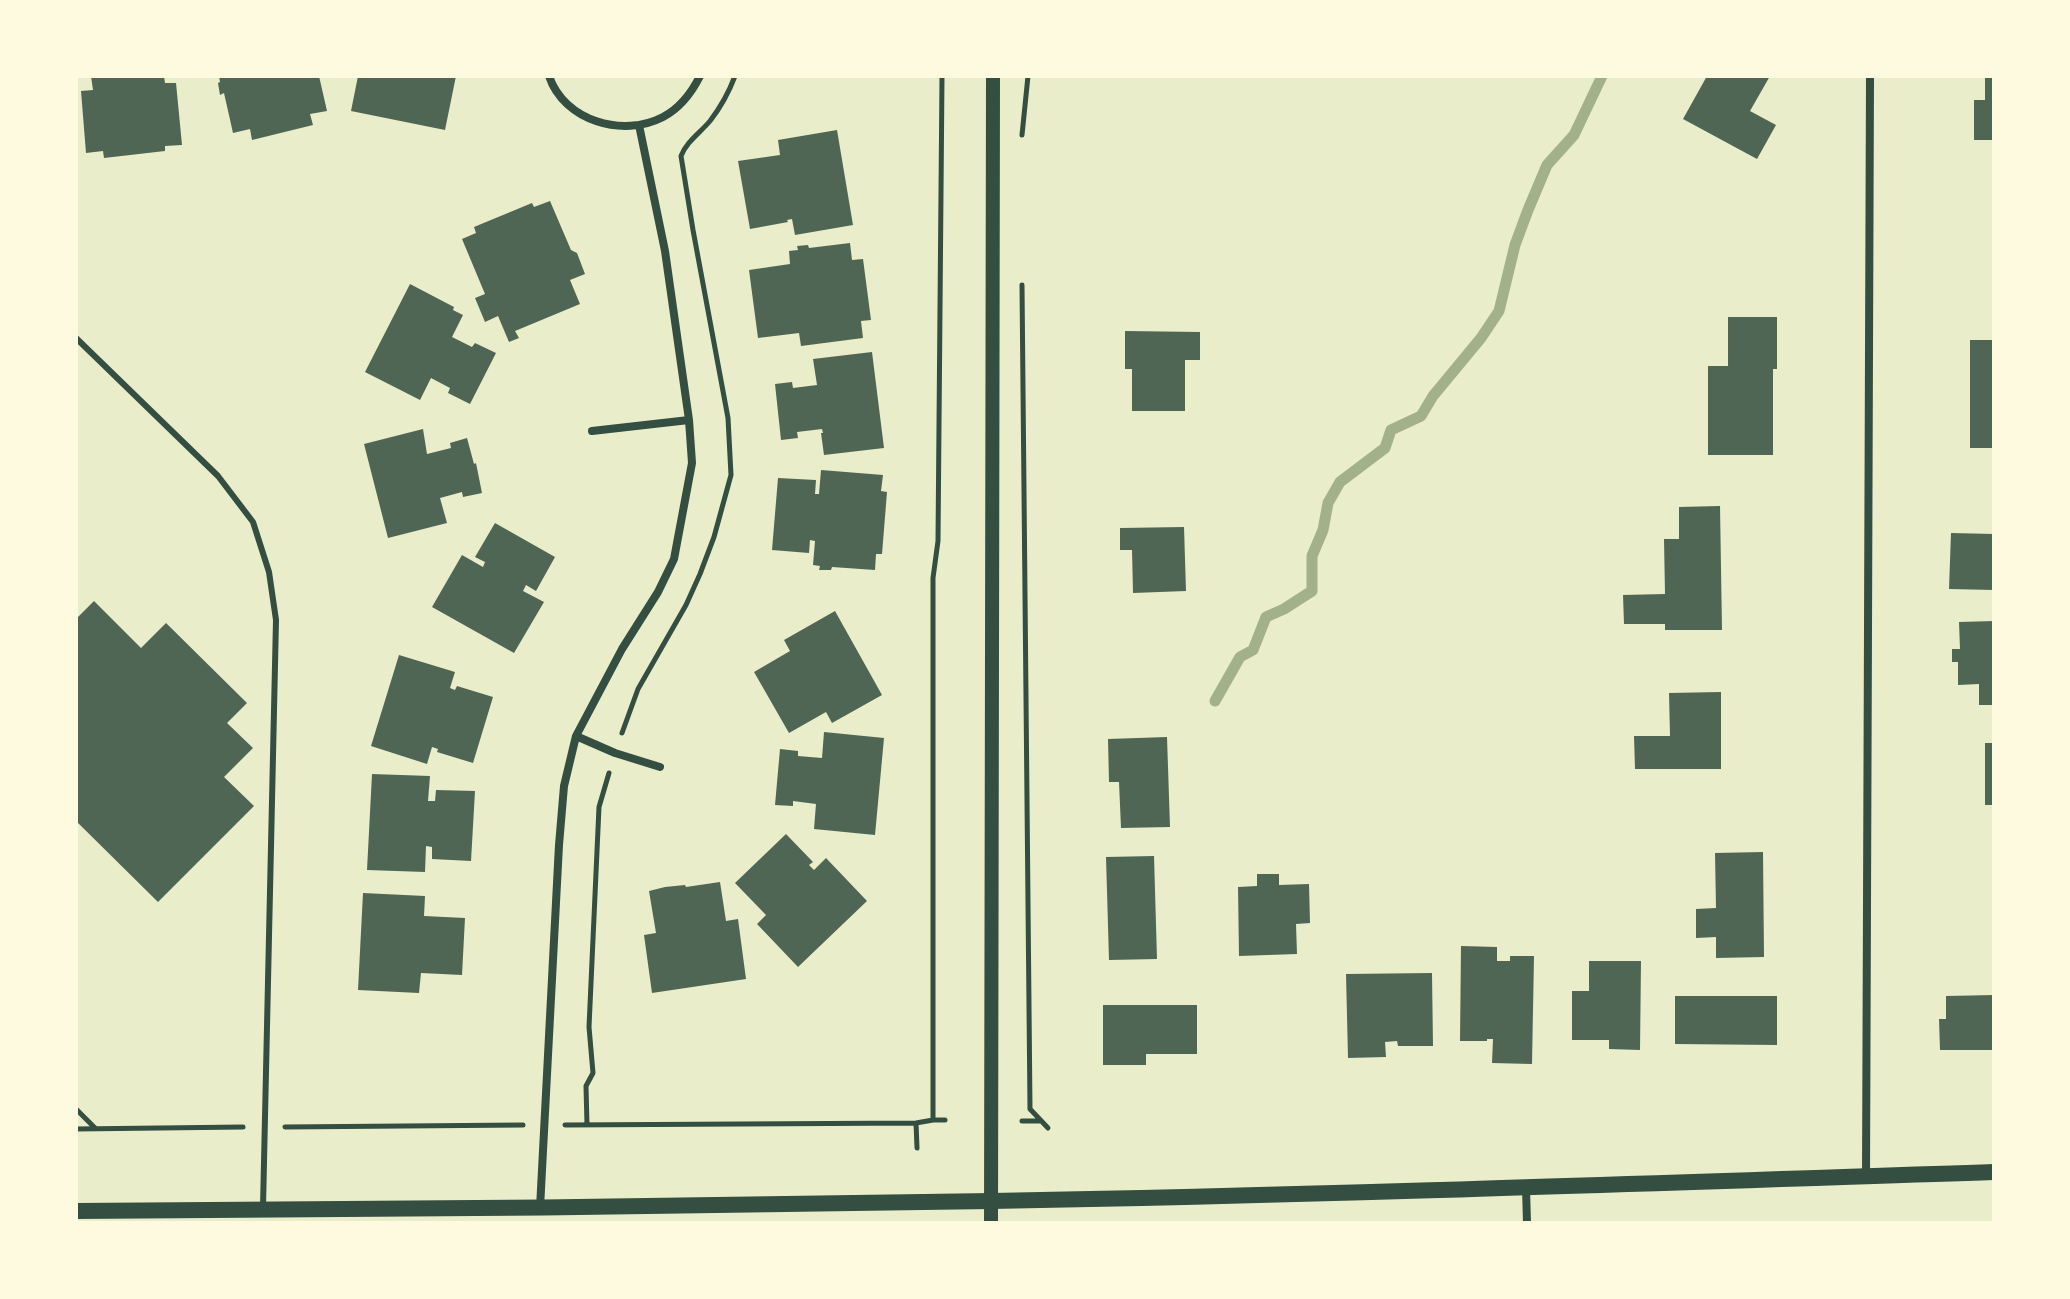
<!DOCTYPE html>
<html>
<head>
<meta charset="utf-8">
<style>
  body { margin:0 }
  #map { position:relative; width:2070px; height:1299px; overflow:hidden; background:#e9edc9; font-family:"Nunito Sans",sans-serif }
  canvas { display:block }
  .frame { position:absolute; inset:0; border:78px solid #fefae0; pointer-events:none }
</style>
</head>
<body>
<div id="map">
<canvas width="2070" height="1299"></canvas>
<div class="frame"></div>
</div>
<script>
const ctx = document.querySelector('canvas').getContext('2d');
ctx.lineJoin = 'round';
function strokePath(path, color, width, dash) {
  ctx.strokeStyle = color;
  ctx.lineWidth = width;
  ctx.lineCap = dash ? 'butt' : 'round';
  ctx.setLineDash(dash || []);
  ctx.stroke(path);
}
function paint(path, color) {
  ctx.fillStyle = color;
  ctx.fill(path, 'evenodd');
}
strokePath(new Path2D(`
  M1215,701l25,-44 13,-7 13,-33 18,-8 28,-18v-35l11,-26 5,-27 12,-21 45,-34 6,-18 30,-14 12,-20 48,-58 18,-27 16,-66 13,-35 19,-45 27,-30 28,-59`), '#a3b18a', 11);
paint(new Path2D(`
  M91,76h73l1,7h11l6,62 -17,1v5l-61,7 -1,-7 -17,2 -5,-62 12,-1z
  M219,76h100l8,35 -17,3 3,11 -61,15 -2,-11 -17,4 -9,-40 -4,2 -2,-12 2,-1z
  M358,76h98l-11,54 -94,-19z
  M1707,76h63l-20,35 26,14 -19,34 -74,-40z
  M1985,76h9v64h-20v-40h11z
  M837,130l16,95 -58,10 -3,-16 -5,1 1,2 -38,7 -12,-68 42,-6 -2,-15z
  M550,201l21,49 6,3 8,21 -15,6 10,24 -65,27 4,7 -10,4 -11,-26 -13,6 -10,-24 10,-4 -23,-55 14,-6 -2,-6 58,-24 2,4z
  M850,243l2,17 11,-1 8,61 -10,1 2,17 -62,8 -2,-13 -41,5 -9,-68 41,-6 -1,-13 9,-1 -1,-4 11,-1 1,3z
  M410,284l44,23 -1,3 10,5 -11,22 20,10 3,-4 21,10 -26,51 -22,-11 2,-5 -19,-10 -11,22 -55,-28z
  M1728,317h49v52h-4v86h-65v-89h20z
  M1125,331l75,1v28h-15v51h-53v-42h-7z
  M1970,340h24v108h-24z
  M872,352l12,96 -60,7 -3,-22h2l-1,-4 -25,3 1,6 -17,2 -6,-56 17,-2 1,6 24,-3 -4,-26z
  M423,429l4,25 24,-6 -1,-5 17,-5 7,26 2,-1 6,30 -19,4 -1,-5 -22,6 7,25 -59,15 -24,-94z
  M821,470l62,5 -2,16 6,1 -5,62h-6l-1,16 -43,-3 -1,3h-12l1,-4 -7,-1 2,-24 -5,-1 -1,13 -37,-3 6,-72 38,2 -1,14h4z
  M1720,506l2,124h-57v-6h-41l-1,-29 42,-1 -1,-55h15v-32z
  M495,523l60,34 -19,34 -10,-6 -3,6 21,11 -30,51 -82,-46 30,-52 21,12 2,-5 -10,-5z
  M1184,527l2,64 -53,2 -1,-43h-12v-22z
  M1951,533l43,1v56l-45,-1z
  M94,601l47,47 25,-25 81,80 -20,20 26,25 -29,29 30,29 -96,96 -82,-81v-202z
  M835,611l47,84 -50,28 -6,-11 -37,21 -35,-61 36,-21 -6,-11z
  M1994,621v84h-15v-21l-21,1v-23h-6v-13h8l-1,-27z
  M399,655l56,17 -5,16 5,2 2,-4 36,11 -20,66 -36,-11 1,-3 -6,-2 -5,17 -56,-18z
  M1721,692v77h-86l-1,-33h36l-1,-43z
  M824,732l60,6 -9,97 -61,-6 2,-25 -23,-3v5l-18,-1 5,-56 18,2v5l24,2z
  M1167,737l3,90 -49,1 -2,-46h-10l-1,-43z
  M1985,743h9v62h-9z
  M372,774l58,2 -2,25h7l1,-11 39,1 -4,70 -39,-2v-12l-6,-1 -1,26 -58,-2z
  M786,834l27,28 -4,3 5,5 12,-12 41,43 -69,66 -41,-43 9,-9 -31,-32z
  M1763,852l1,105 -48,1v-21l-20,1v-29l20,-1 -1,-55z
  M1154,856l3,103 -48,1 -3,-103z
  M1257,874h22v11l30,-1 1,39 -14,1 1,30 -58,2 -1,-69 19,-1z
  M720,882l6,39 12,-2 8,60 -94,14 -8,-58 12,-2 -7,-42 16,-4 20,-2 1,2z
  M363,893l62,3 -1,20 41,2 -3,57 -41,-2 -2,20 -61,-3z
  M1461,946l36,1v14h13v-5h24l-2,108 -40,-1 1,-24h-6v2h-27z
  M1589,961h52l-1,89 -31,-1v-9h-37v-49h17z
  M1432,973l1,73h-35l-1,-5 -12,1 1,15 -38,1 -2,-84z
  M1994,995v55h-54l-1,-31h7v-23z
  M1675,996h102v49l-102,-1z
  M1103,1005h94v49h-51v11h-43z`), '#4f6655');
strokePath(new Path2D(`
  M1022,135l6,-59
  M1022,285l8,824 18,19
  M622,733l16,-44 48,-84 14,-31 14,-37 17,-62 -3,-57 -35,-188 -12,-74c6,-15 19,-23 29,-35 10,-13 19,-29 25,-45
  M76,1109l19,19
  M933,1120v-542l5,-37 4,-465
  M1022,1121h18
  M916,1123l1,25
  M565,1125l351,-2 17,-3h12
  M587,1125l-1,-39 7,-13 -4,-46 10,-220 10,-34
  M285,1127l238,-2
  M76,1129l167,-2`), '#344e41', 5);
strokePath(new Path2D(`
  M76,338l142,138 35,46 16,50 7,48 -13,587`), '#344e41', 6);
strokePath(new Path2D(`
  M549,76c15,45 74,62 114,41 17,-9 29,-25 37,-41
  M592,431l97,-11
  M576,736l39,17 45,14
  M1866,1175l4,-1099
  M1526,1188l1,35
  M540,1208l19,-363 5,-59 12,-50 46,-87 36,-57 16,-33 18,-96 -3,-43 -24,-169 -26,-126`), '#344e41', 8);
strokePath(new Path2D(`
  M991,1223l2,-1147`), '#344e41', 14);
strokePath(new Path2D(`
  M76,1211c305,-2 611,-4 916,-10 334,-6 668,-18 1002,-29`), '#344e41', 16);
</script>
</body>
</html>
